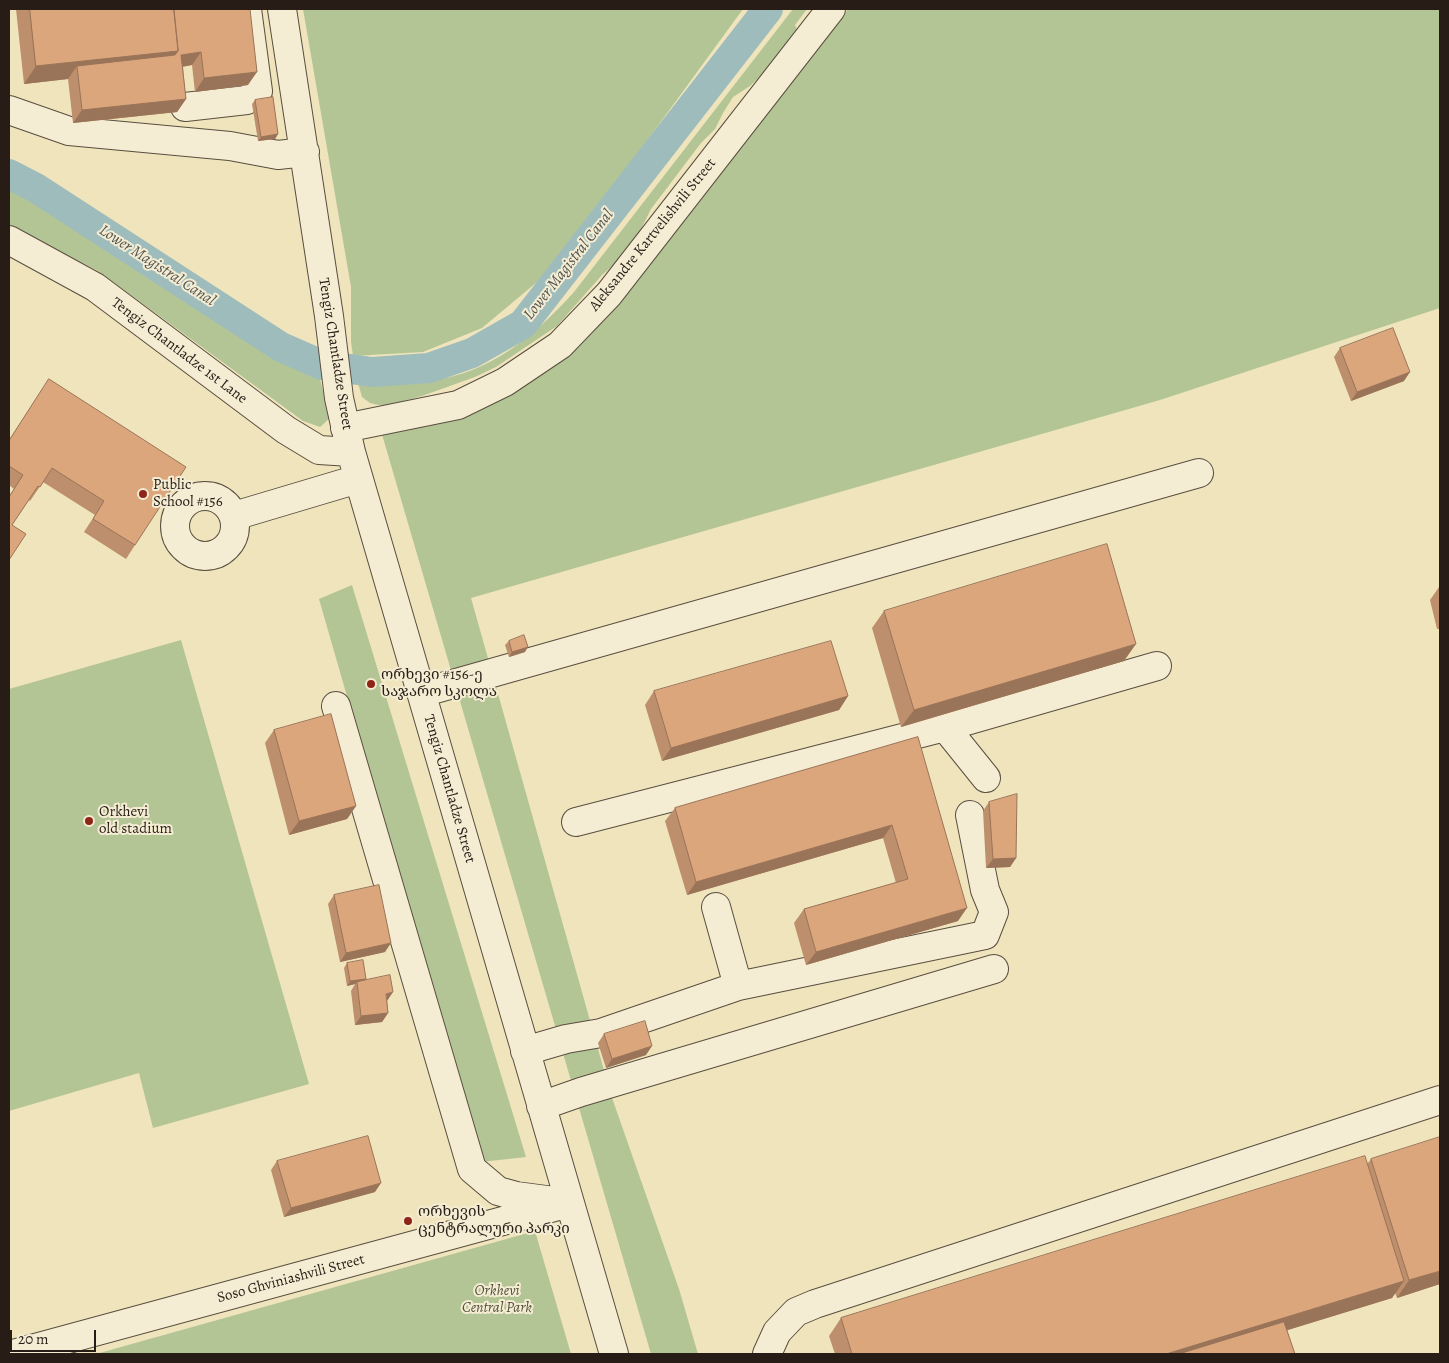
<!DOCTYPE html>
<html>
<head>
<meta charset="utf-8">
<style>
  body { margin:0 }
  #map { position:relative; width:1449px; height:1363px; overflow:hidden; background:#efe4bc; font-family:Alegreya,serif }
  canvas { display:block }
  .frame { position:absolute; inset:0; border:10px solid #271c16; pointer-events:none }
  .scale { position:absolute; left:10px; top:1330px; width:86px; height:22px; box-sizing:border-box; border:2px solid #271c16; border-top:0; padding-left:6px; font-size:15px; line-height:18px; white-space:nowrap; color:#271c16; -webkit-text-stroke:4px #f5edd3; paint-order:stroke }
</style>
</head>
<body>
<div id="map">
<canvas width="1449" height="1363"></canvas>
<div class="frame"></div>
<div class="scale">20 m</div>
</div>
<script>
const ctx = document.querySelector('canvas').getContext('2d');
ctx.lineJoin = 'round';
function paint(path, color) {
  ctx.fillStyle = color;
  ctx.fill(path, 'evenodd');
}
function strokePath(path, color, width, dash) {
  ctx.strokeStyle = color;
  ctx.lineWidth = width;
  ctx.lineCap = dash ? 'butt' : 'round';
  ctx.setLineDash(dash || []);
  ctx.stroke(path);
}
function drawText(font, color, halo, rows, align = 'center') {
  ctx.font = font + ' Alegreya,"Noto Serif Georgian",serif';
  ctx.lineWidth = 4;
  ctx.setLineDash([]);
  ctx.textBaseline = 'middle';
  ctx.strokeStyle = halo;
  ctx.fillStyle = color;
  for (const [text, x, y, turn = 0] of rows) {
    ctx.save();
    ctx.translate(x, y);
    ctx.rotate((+turn || 0) * Math.PI / 180);
    ctx.textAlign = isNaN(turn) ? turn : align;
    if (halo) ctx.strokeText(text, 0, 0);
    ctx.fillText(text, 0, 0);
    ctx.restore();
  }
}
paint(new Path2D(`
  M303,9h440l-188,258 -73,61 -59,24 -70,4 -2,-14v-55z
  M793,9h14l-12,16 3,7 -30,37 -18,17 -17,11 -10,16 -8,16 -14,14 -50,66 -12,24 -22,29 -15,13 -45,51 -61,41 -21,10 -53,19 -32,9h-12l-8,-2 -8,-6 -4,-14c23,-1 46,0 69,-2 62,-6 107,-45 147,-89z
  M848,9h592v299l-280,92 -689,198 140,497 68,194 19,65h-47l-270,-923 67,-12 50,-18 62,-41 44,-43z
  M9,186l262,170 49,23 10,39 -10,9 -17,-6 -205,-150 -89,-46z
  M352,585l174,572 -45,5 -162,-563z
  M181,640l128,444 -156,44 -14,-55 -130,38v-422z
  M535,1231l36,123h-475z`), '#b4c595');
strokePath(new Path2D(`
  M9,174l27,14 245,159 41,18 50,7 57,-4 43,-15 51,-29 245,-315`), '#9ebcbb', 30);
const minor = new Path2D(`
  M282,9l47,307 10,82 12,54 263,902
  M185,107l62,-7 11,-9 -11,-82
  M9,110l60,21 161,15 48,9 27,-3
  M9,240l86,47 191,143 33,20 32,2
  M345,428l113,-23 47,-23 55,-37 49,-51 222,-285
  M175 526a30 30 0 1 1 60 0a30 30 0 1 1-60 0Z
  M234,516l124,-37
  M421,693l778,-220
  M336,706l136,463 26,22 18,5 53,7
  M945,727l41,51
  M576,822l369,-95 212,-61
  M716,907l22,79
  M525,1051l41,-12 35,-6 137,-47 247,-51 9,-23 -9,-22 -15,-75
  M541,1106l40,-14 413,-123
  M13,1354l545,-148
  M767,1354l10,-22 19,-20 19,-8 625,-204`);
strokePath(minor, '#594e40', 30);
strokePath(minor, '#f5edd3', 28);
paint(new Path2D(`
  M16,9h234l-2,76 -53,7 -3,-27 -9,2 3,32 -9,13 -104,11 -5,-44 -44,5z
  M255,100l23,34 -3,5 -17,2 -6,-37z
  M1340,348l64,33 -53,20 -17,-44z
  M49,379l86,166 -9,14 -42,-27 11,-17 -52,-33 -13,19 -1,-1 -17,25 -3,35v-64l5,-7 -5,-4v-45z
  M1439,587h1v42h-3l-7,-29z
  M884,611l240,50 -223,66 -29,-99z
  M509,641l16,11 -16,5 -4,-12z
  M654,691l194,5 -9,14 -177,51 -17,-56z
  M274,730l82,76 -9,13 -58,16 -24,-92z
  M918,737l40,184 -152,44 -12,-42 10,-14 92,-26 -13,-45 -196,57 -22,-74 10,-13z
  M989,802l27,56 -6,9 -24,1 -3,-57z
  M334,895l51,57 -45,10 -12,-58z
  M347,963l19,16 -1,1 22,21 1,12 -6,9 -27,3 -4,-34 4,-7 -8,2 -3,-18z
  M604,1034l42,21 -40,13 -8,-25z
  M1371,1159l69,125 -43,14 -2,-5 -3,5 -105,32 8,24h-460l-6,-18 12,-18 527,-155z
  M277,1161l98,31 -91,25 -13,-47z`), '#bd8f6c');
paint(new Path2D(`
  M178,51l-12,17 -89,-2 -9,13 -44,5 12,-18z
  M201,52l-9,13 -20,3 9,-13z
  M257,72l-9,13 -53,7 9,-14z
  M186,99l-9,13 -104,11 9,-13z
  M278,134l-3,5 -17,2 3,-4z
  M1410,372l-6,9 -53,20 6,-9z
  M1136,644l-12,17 -223,66 13,-17z
  M528,647l-3,5 -16,5 3,-5z
  M848,696l-9,14 -177,51 9,-13z
  M356,806l-9,13 -58,16 10,-14z
  M892,825l-9,13 -196,57 9,-13z
  M1016,858l-6,9 -24,1 7,-9z
  M967,908l-9,13 -152,44 10,-13z
  M391,943l-6,9 -45,10 6,-9z
  M366,979l-3,4 -6,-1 -2,2 -8,2 3,-5z
  M393,992l-6,9 -1,-7z
  M388,1013l-6,9 -27,3 6,-9z
  M652,1046l-6,9 -40,13 6,-9z
  M381,1183l-6,9 -91,25 7,-9z
  M1440,1271v13l-43,14 12,-18z
  M1404,1281l-12,17 -182,56h-44z`), '#9a7458');
const building = new Path2D(`
  M30,9h144l4,42 -142,15z
  M174,9h76l7,63 -53,6 -3,-26 -20,3 5,44 -104,11 -5,-44 98,-11 3,-4z
  M273,97l5,37 -17,3 -6,-37z
  M1393,328l17,44 -53,20 -17,-44z
  M49,379l137,88 -51,78 -42,-26 11,-18 -52,-33 -12,19 -2,-1 -26,39 14,9 -17,26v-63l14,-22 -14,-9v-25z
  M1107,544l29,100 -222,66 -30,-99z
  M524,635l4,12 -16,5 -3,-11z
  M831,641l17,55 -177,52 -17,-57z
  M331,714l25,92 -57,15 -25,-91z
  M918,737l49,171 -151,44 -12,-43 104,-30 -16,-54 -196,57 -21,-74z
  M1017,794l-1,64 -23,1 -4,-57z
  M379,885l12,58 -45,10 -12,-58z
  M363,960l3,19 -16,2 -3,-18z
  M390,975l3,17 -7,2 2,19 -27,3 -4,-34z
  M645,1021l7,25 -40,13 -8,-25z
  M368,1136l13,47 -90,25 -14,-47z
  M1440,1137v134l-31,9 -38,-121z
  M1365,1156l39,125 -238,73h-314l-11,-36z
  M1284,1322l11,32h-116z`);
paint(building, '#dca67d');
strokePath(building, '#9a7458', 1);
for (const [x, y, r, color] of [
  [143,494,5,"#8f2418"],
  [371,684,5,"#8f2418"],
  [89,821,5,"#8f2418"],
  [408,1221,5,"#8f2418"]
]) {
  const dot = new Path2D();
  dot.arc(x, y, r, 0, 2 * Math.PI);
  ctx.fillStyle = color;
  ctx.fill(dot);
  strokePath(dot, '#f5edd3', 2);
}
drawText('15px', '#271c16', '#f5edd3', [
  ["Aleksandre Kartvelishvili Street",653,235,-51],
  ["Tengiz Chantladze 1st Lane",179,351,37],
  ["Tengiz Chantladze Street",335,354,81],
  ["Tengiz Chantladze Street",449,789,74],
  ["Soso Ghviniashvili Street",291,1279,-15]
]);
drawText('15px', '#271c16', '#f5edd3', [
  ["Public",153,485],
  ["School #156",153,502],
  ["ორხევი #156-ე",381,675],
  ["საჯარო სკოლა",381,692],
  ["Orkhevi",99,812],
  ["old stadium",99,829],
  ["ორხევის",418,1212],
  ["ცენტრალური პარკი",418,1229]
], 'left');
drawText('italic 15px', '#514f3c', '#f5edd3', [
  ["Orkhevi",497,1291],
  ["Central Park",497,1308]
]);
drawText('italic 16px', '#515450', '#f5edd3', [
  ["Lower Magistral Canal",569,265,-52],
  ["Lower Magistral Canal",157,266,33]
]);
</script>
</body>
</html>
